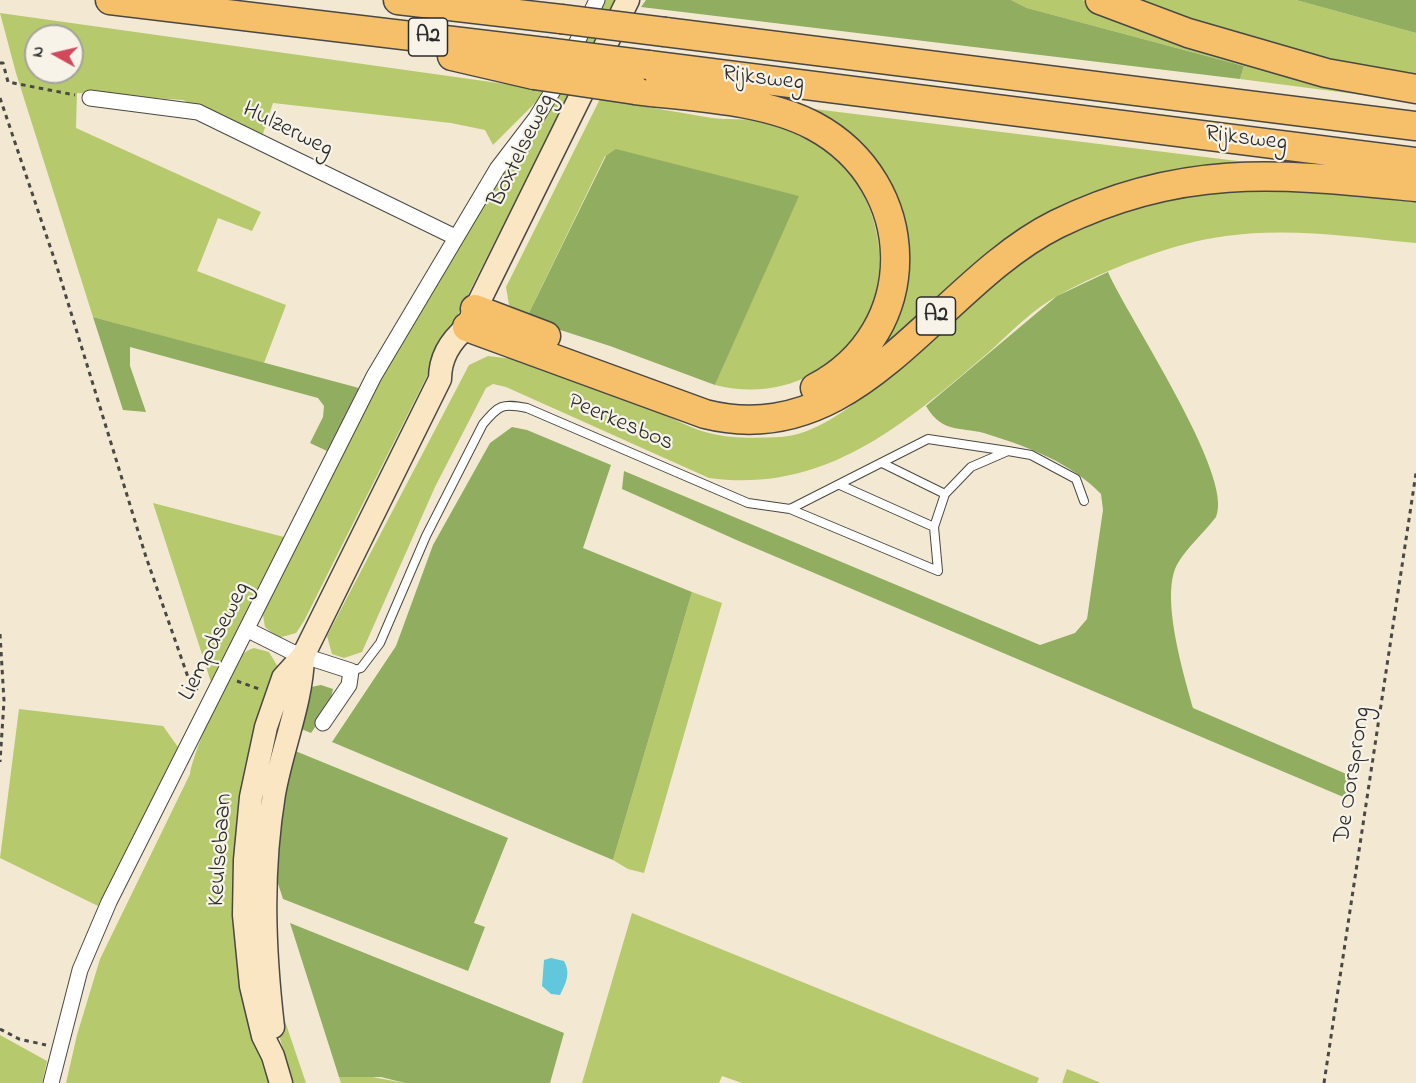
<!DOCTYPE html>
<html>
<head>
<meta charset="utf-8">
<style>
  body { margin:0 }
  #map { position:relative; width:1416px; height:1083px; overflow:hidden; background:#f3e9d3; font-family:"Indie Flower",sans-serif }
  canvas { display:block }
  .north { position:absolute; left:24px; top:24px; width:60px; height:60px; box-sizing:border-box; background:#f7f3e8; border:2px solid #a5a39c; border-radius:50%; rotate:278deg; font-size:16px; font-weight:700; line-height:24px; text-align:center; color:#2b2b2b }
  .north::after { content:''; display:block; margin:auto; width:21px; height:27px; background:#d1495b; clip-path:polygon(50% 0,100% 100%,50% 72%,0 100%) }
</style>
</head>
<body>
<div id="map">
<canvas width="1416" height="1083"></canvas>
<div class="north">N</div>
</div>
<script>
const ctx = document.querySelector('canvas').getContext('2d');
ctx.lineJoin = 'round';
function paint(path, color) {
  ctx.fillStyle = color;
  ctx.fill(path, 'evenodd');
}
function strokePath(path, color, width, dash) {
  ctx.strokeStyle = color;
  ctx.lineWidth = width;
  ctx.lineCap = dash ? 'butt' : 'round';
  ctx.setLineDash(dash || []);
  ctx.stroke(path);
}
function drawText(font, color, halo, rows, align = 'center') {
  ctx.font = font + ' "Indie Flower",sans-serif';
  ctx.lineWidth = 4.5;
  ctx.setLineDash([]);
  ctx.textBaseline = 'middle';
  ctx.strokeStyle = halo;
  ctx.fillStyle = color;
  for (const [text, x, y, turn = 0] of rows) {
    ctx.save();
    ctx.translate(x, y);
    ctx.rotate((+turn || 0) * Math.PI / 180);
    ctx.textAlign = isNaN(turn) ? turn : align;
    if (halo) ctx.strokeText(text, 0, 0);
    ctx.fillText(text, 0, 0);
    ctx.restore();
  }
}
paint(new Path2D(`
  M605,0h11l-312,621 -8,12 -18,5 -13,-11 -2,-12 4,-11 106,-211 120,-207 66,-94z
  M1011,0h71l45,16 289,86 -176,-23 4,-13 -217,-58z
  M1113,0h183l120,33v55z
  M0,13l548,77 -55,55 -8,-15 -34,-7 -178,-20 -12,37 -78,-40 -106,-7 -1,35 185,84 -9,19 -34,-13 -21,53 89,34 -22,58 -171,-46 -77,-244zM36,36h36v36h-36z
  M600,99c38,6 75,13 112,19 15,2 31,0 46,3 28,6 59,21 81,39 14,12 25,34 31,50 39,104 -48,202 -155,175l83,-189 -193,-40 -79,163 -17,-14 -3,-18z
  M814,109l440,54 -142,33 -249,176 41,-122 -91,-133z
  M1272,185l144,13v45c-62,-6 -128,-16 -190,-7 -51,6 -122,34 -167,59 -25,13 -49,38 -70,57 -83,71 -163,142 -280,126l-203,-91 -13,-3 -7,4 -51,99 -73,165 -18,6 -12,-4 -5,-18 142,-271 19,-9 26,3c48,18 96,36 144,53 17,7 34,17 51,21 23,6 48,5 72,4 62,-4 142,-96 188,-136 22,-19 48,-38 73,-53 70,-43 151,-53 230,-63z
  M153,503l131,34 -73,145z
  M692,592l30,11 -78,270 -16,-4 -15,-9z
  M254,648l15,4 9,15 -29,340 20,76h-203l11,-48 23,-76 90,-185c3,-22 38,-102 52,-119 4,-4 8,-6 12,-7z
  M19,709l144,17 15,21 -80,159 -98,-48z
  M632,913l407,165 -2,5h-295l-20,-7 -3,7h-137z
  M272,983l34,100h-14l-14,-52z
  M0,1035l47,26 -5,22h-42z
  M1067,1069l34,14h-39z
  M361,1075l44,8h-64l-2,-6z`), '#b6c96d');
paint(new Path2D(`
  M646,0h365l16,8 217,58 -4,13 -599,-72z
  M1296,0h120v33z
  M616,149l183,47 -84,189 -105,-39 -84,-27 80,-163z
  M1108,272c20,46 127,204 108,245 -12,16 -28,29 -38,46 -19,31 6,112 15,145l158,68 -3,23 -607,-257 -119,-53 2,-18 416,174 35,-12 12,-14 16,-109 -2,-16c-30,-31 -70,-46 -111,-59 -28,-10 -46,1 -64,-29l131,-110z
  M93,317l266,71 -32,63 -17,-8 13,-26 1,-11 -6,-8 -188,-51v19l16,46 -23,-2z
  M512,427l15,3 84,35 -28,83 109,44 -79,268 -281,-118 64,-96 37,-101 57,-102z
  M321,685l12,4 -4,18 -18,26 -17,-7 12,-38z
  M288,748l220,90 -34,85 11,4 -17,44 -185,-72 -12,-37z
  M290,923l274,110 -14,50h-145l-24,-6h-42z`), '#90ad60');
paint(new Path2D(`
  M551,958l13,3c7,12 2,22 -4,34l-9,-1 -9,-8 2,-26z`), '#60c7dd');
const service = new Path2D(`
  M882,463l63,31
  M840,485l94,42
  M790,509l148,62 -4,-44 11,-33 26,-27 37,-16 23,4 45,24 8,22
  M351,671l10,-3 19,-25 46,-107 57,-112c16,-19 19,-21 44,-16l221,95 42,6 138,-70 80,12`);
const minor = new Path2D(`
  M90,98l108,14 257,125
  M248,630l44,22 59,19 -2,14 -26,38
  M51,1083l29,-113 29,-68 265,-526 123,-207 39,-51 21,-34 40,-84`);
const secondary = new Path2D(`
  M468,324l160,-324
  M273,1027c-9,-78 -12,-154 1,-233 8,-46 28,-92 29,-138
  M281,1083l-8,-27 -10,-20 -12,-50 -7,-71 1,-55 6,-63 15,-70 17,-49 20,-22 137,-277c0,-22 10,-38 27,-52`);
const motorway = new Path2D(`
  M110,0l435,52
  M398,0l163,19
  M1100,0l88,33 138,40 90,16
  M665,32l751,94
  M452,56l82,19
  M648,65l768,97
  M635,90c56,7 129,9 179,36 106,57 110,205 1,262
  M475,309l71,27
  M467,327l238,87c154,39 231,-130 352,-190 127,-62 224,-50 359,-37`);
strokePath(service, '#494844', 10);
strokePath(minor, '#494844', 17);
strokePath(secondary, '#494844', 25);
strokePath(motorway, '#494844', 31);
strokePath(new Path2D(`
  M0,63h3l5,19 67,13
  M0,98l57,169 89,290 43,123 10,13
  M0,634l4,67 -4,61
  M237,681l22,8
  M0,1029l19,10 27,6
  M1324,1083l92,-610`), '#494844', 3, [4.5, 4.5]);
strokePath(service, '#fff', 8);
strokePath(minor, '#fff', 15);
strokePath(secondary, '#fbe6c4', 22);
strokePath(motorway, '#f6c06b', 28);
const motorwayBridge = new Path2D(`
  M561,19l104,13
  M545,52l103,13
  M534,75l101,15`);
strokePath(motorwayBridge, '#494844', 31, []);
strokePath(motorwayBridge, '#f6c06b', 28);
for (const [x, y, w] of [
  [428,37,39],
  [936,316,39]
]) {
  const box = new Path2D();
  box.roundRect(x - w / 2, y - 19, w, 38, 4.5);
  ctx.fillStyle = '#f7f3e8';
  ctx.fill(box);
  strokePath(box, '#2b2b2b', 1.5);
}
drawText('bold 22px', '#2b2b2b', null, [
  ["A2",428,37],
  ["A2",936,316]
]);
drawText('24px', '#2b2b2b', '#f7f3e8', [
  ["Rijksweg",763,80,7],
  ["Hulzerweg",287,131,26],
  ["Rijksweg",1246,140,7],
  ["Boxtelseweg",523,151,-64],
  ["Peerkesbos",620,424,23],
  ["Liempdseweg",216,642,-63],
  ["De Oorsprong",1354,775,-81],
  ["Keulsebaan",222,850,-86]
]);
</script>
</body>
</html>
